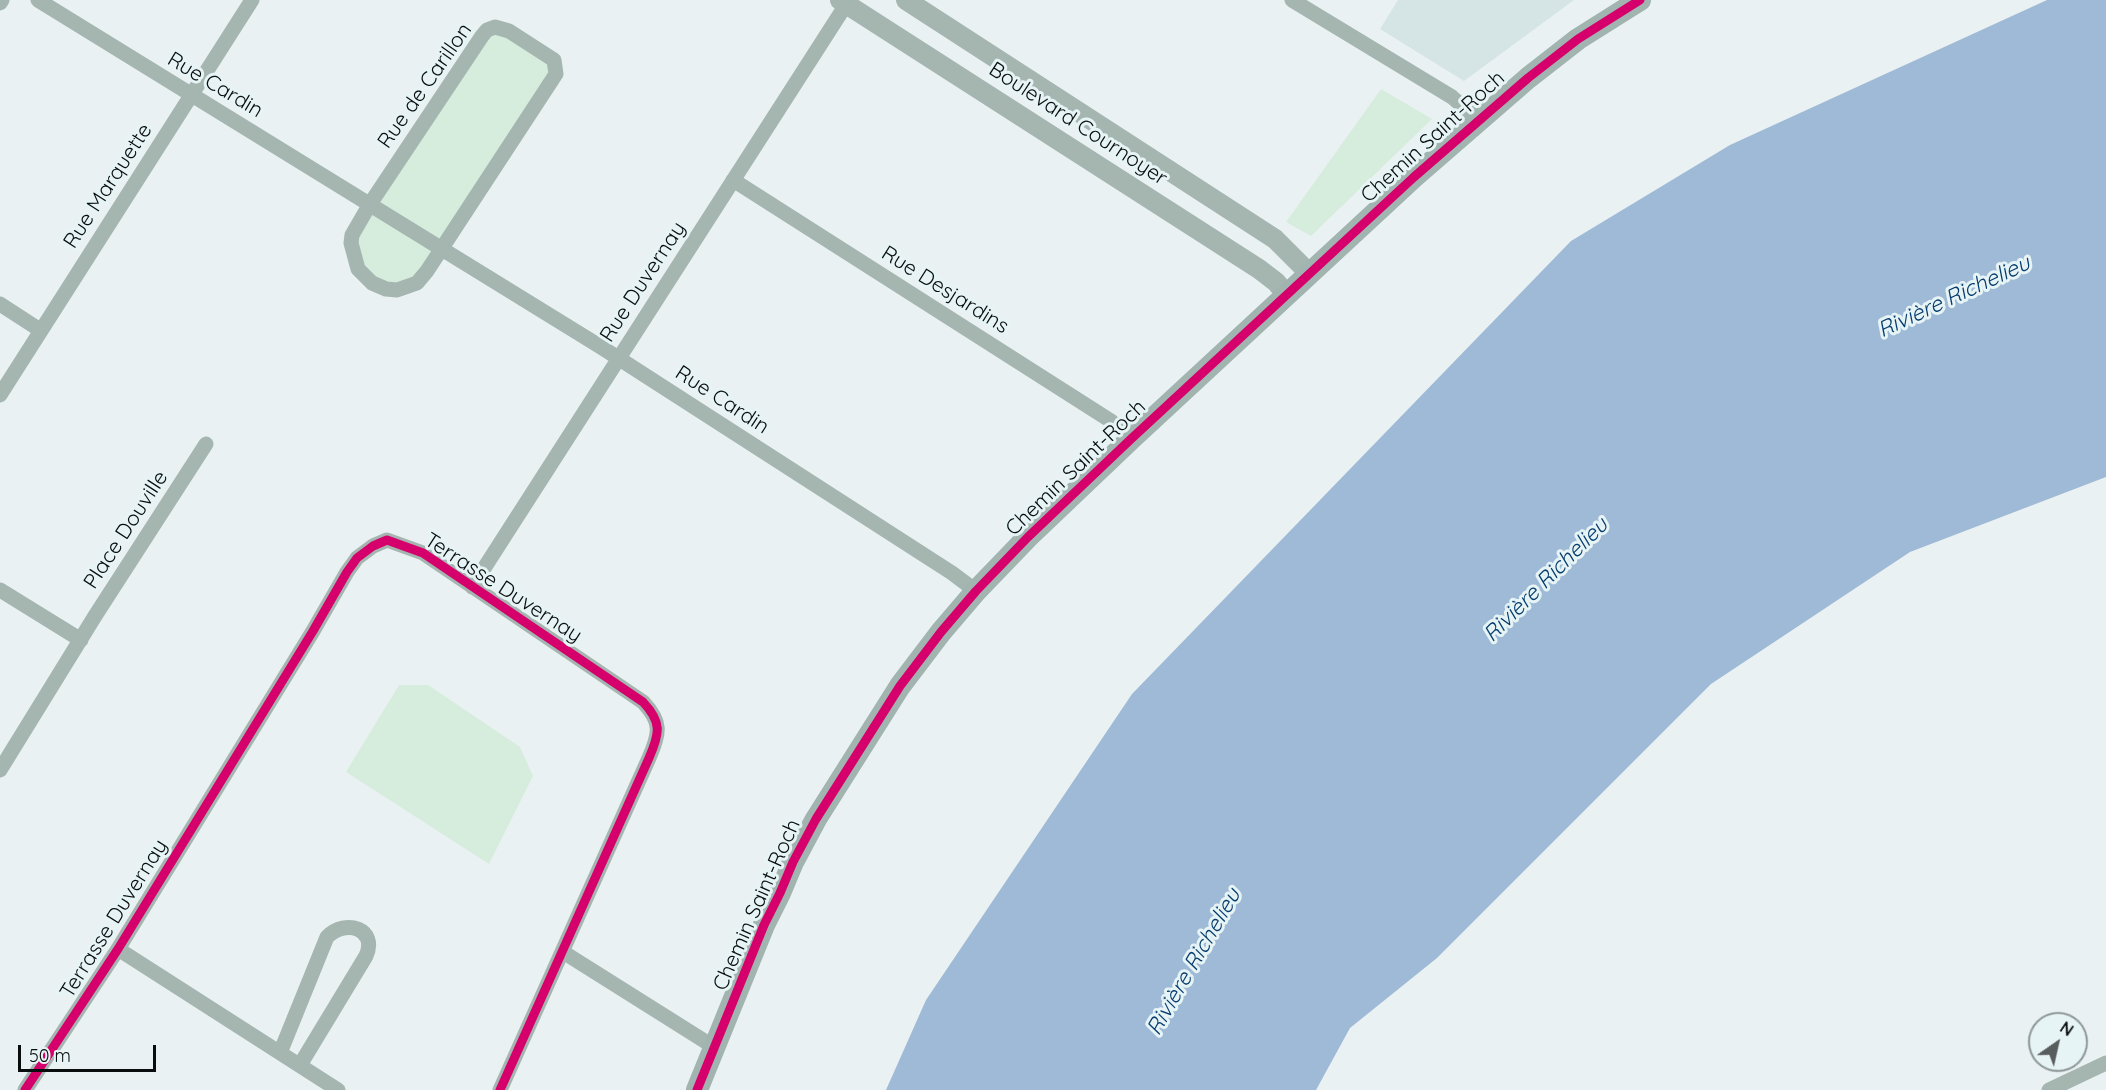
<!DOCTYPE html>
<html>
<head>
<meta charset="utf-8">
<style>
  body { margin:0 }
  #map { position:relative; width:2106px; height:1090px; overflow:hidden; background:#eaf1f2; font-family:Quicksand,sans-serif }
  canvas { display:block }
  .north { position:absolute; left:2028px; top:1012px; width:60px; height:60px; box-sizing:border-box; background:#e7f4f5; border:2px solid #8e9898; border-radius:50%; rotate:34deg; font-size:16px; font-weight:700; line-height:24px; text-align:center; color:#090d0d }
  .north::after { content:''; display:block; margin:auto; width:21px; height:27px; background:#585d5d; clip-path:polygon(50% 0,100% 100%,50% 72%,0 100%) }
  .scale { position:absolute; left:18px; top:1045px; width:138px; height:27px; box-sizing:border-box; border:3px solid #090d0d; border-top:0; padding-left:8px; font-size:18px; line-height:21px; white-space:nowrap; color:#090d0d; -webkit-text-stroke:4px #e7f4f5; paint-order:stroke }
</style>
</head>
<body>
<div id="map">
<canvas width="2106" height="1090"></canvas>
<div class="north">N</div>
<div class="scale">50 m</div>
</div>
<script>
const ctx = document.querySelector('canvas').getContext('2d');
ctx.lineJoin = 'round';
function paint(path, color) {
  ctx.fillStyle = color;
  ctx.fill(path, 'evenodd');
}
function strokePath(path, color, width, dash) {
  ctx.strokeStyle = color;
  ctx.lineWidth = width;
  ctx.lineCap = dash ? 'butt' : 'round';
  ctx.setLineDash(dash || []);
  ctx.stroke(path);
}
function drawText(font, color, halo, rows, align = 'center') {
  ctx.font = font + ' Quicksand,sans-serif';
  ctx.lineWidth = 6;
  ctx.setLineDash([]);
  ctx.textBaseline = 'middle';
  ctx.strokeStyle = halo;
  ctx.fillStyle = color;
  for (const [text, x, y, turn = 0] of rows) {
    ctx.save();
    ctx.translate(x, y);
    ctx.rotate((+turn || 0) * Math.PI / 180);
    ctx.textAlign = isNaN(turn) ? turn : align;
    if (halo) ctx.strokeText(text, 0, 0);
    ctx.fillText(text, 0, 0);
    ctx.restore();
  }
}
paint(new Path2D(`
  M1398,0h176l-110,81 -84,-52z`), '#d5e4e5');
paint(new Path2D(`
  M502,30l52,30v15l-147,212 -45,-13 -6,-42 133,-197z
  M1381,89l51,30 -121,117 -25,-14z
  M399,685h29l92,62 13,29 -44,88 -143,-92z`), '#d6eddd');
paint(new Path2D(`
  M2047,0h59v477l-196,75 -199,132 -274,274 -87,70 -34,62h-430l40,-90 206,-306 439,-453 159,-96z`), '#9fbad6');
strokePath(new Path2D(`
  M38,0l563,347 351,226 24,18
  M1292,0l160,97 26,23
  M0,3l2,-3
  M495,27l14,4 45,29 2,14 -129,197 -10,12 -20,7 -11,-1 -14,-6 -14,-14 -7,-26 1,-8 18,-31 112,-168 5,-6z
  M733,180l378,241 20,18
  M0,304l40,26
  M0,395l252,-395
  M472,587l377,-587
  M0,590l81,50
  M0,770l95,-154 111,-172
  M118,949l220,141
  M563,952l151,95
  M280,1053l47,-116c19,-19 51,-8 39,19l-66,109
  M25,1090l93,-141 195,-318 34,-59 10,-14 16,-12 14,-6 36,13 220,149c19,20 17,31 6,56l-149,332
  M2049,1090l57,-27`), '#a5b6b1', 15);
strokePath(new Path2D(`
  M840,0l419,269 17,13 10,12
  M906,0l369,239 34,34`), '#a5b6b1', 20);
strokePath(new Path2D(`
  M697,1090l67,-165 16,-32 13,-31 23,-43 84,-133 41,-54 35,-41 52,-54 103,-98 283,-262 114,-99 50,-39 62,-39`), '#a1b4b0', 22);
strokePath(new Path2D(`
  M25,1090l93,-141 195,-318 34,-59 10,-14 16,-12 14,-6 36,13 220,149c19,20 17,31 6,56l-149,332
  M697,1090l67,-165 16,-32 13,-31 23,-43 84,-133 41,-54 35,-41 52,-54 103,-98 283,-262 114,-99 50,-39 62,-39`), '#d6006c', 9);
drawText('21px', '#090d0d', '#e7f4f5', [
  ["Rue Cardin",215,85,31],
  ["Rue de Carillon",425,86,-55],
  ["Boulevard Cournoyer",1078,124,33],
  ["Chemin Saint-Roch",1433,137,-42],
  ["Rue Marquette",108,186,-57],
  ["Rue Duvernay",643,282,-57],
  ["Rue Desjardins",945,290,32],
  ["Rue Cardin",722,400,33],
  ["Chemin Saint-Roch",1076,468,-44],
  ["Place Douville",126,530,-57],
  ["Terrasse Duvernay",503,588,33],
  ["Chemin Saint-Roch",757,905,-66],
  ["Terrasse Duvernay",114,919,-58]
]);
drawText('italic 22px', '#073c6e', '#e7f4f5', [
  ["Rivière Richelieu",1954,297,-25],
  ["Rivière Richelieu",1546,580,-45],
  ["Rivière Richelieu",1194,962,-60]
]);
</script>
</body>
</html>
